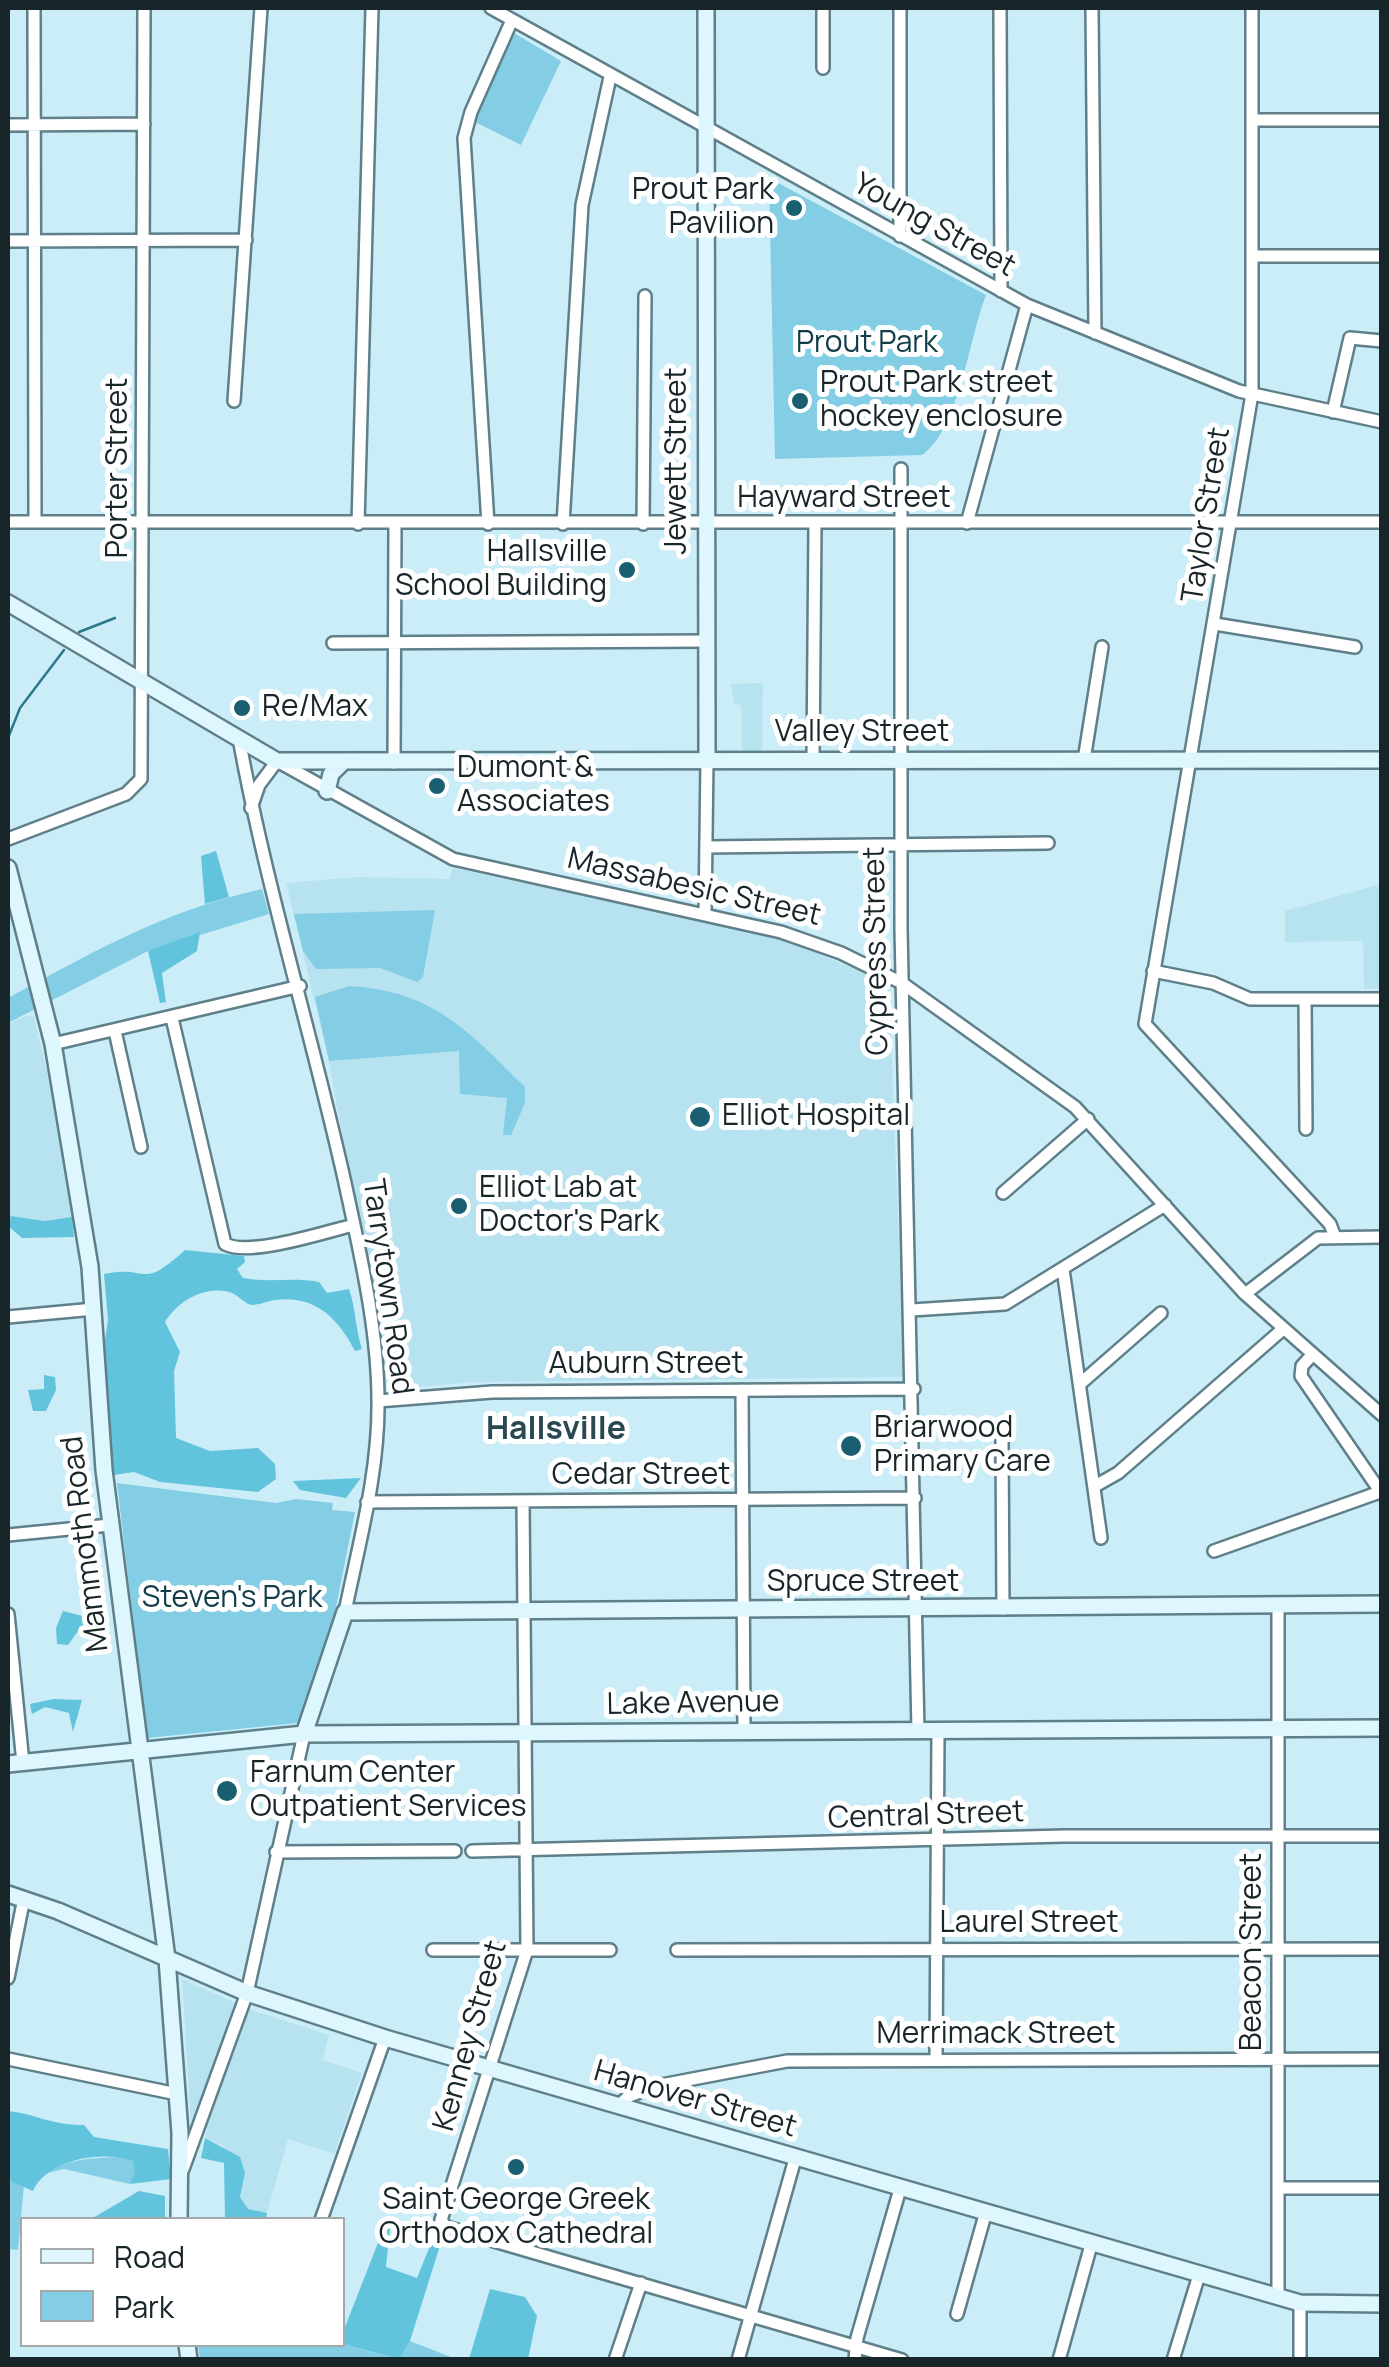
<!DOCTYPE html>
<html>
<head>
<meta charset="utf-8">
<style>
  body { margin:0 }
  #map { position:relative; width:1389px; height:2367px; overflow:hidden; background:#cbedf8; font-family:Manrope,sans-serif }
  canvas { display:block }
  .frame { position:absolute; inset:0; border:10px solid #182529; pointer-events:none }
  .legend { position:absolute; left:20px; top:2217px; width:325px; height:130px; box-sizing:border-box; background:#fff; border:2px solid #a3a8a9; margin:0; padding:12px 18px; list-style:none; font-size:30px; color:#182529 }
  .legend li { display:flex; align-items:center; gap:20px; height:50px }
  .legend b { width:50px; border:2px solid #a3a8a9 }
</style>
</head>
<body>
<div id="map">
<canvas width="1389" height="2367"></canvas>
<div class="frame"></div>
<ul class="legend">
<li><b style="height:12px;background:#def7fe"></b>Road</li>
<li><b style="height:28px;background:#83cee4"></b>Park</li>
</ul>
</div>
<script>
const ctx = document.querySelector('canvas').getContext('2d');
ctx.lineJoin = 'round';
function paint(path, color) {
  ctx.fillStyle = color;
  ctx.fill(path, 'evenodd');
}
function strokePath(path, color, width, dash) {
  ctx.strokeStyle = color;
  ctx.lineWidth = width;
  ctx.lineCap = dash ? 'butt' : 'round';
  ctx.setLineDash(dash || []);
  ctx.stroke(path);
}
function drawText(font, color, halo, rows, align = 'center') {
  ctx.font = font + ' Manrope,sans-serif';
  ctx.lineWidth = 10;
  ctx.setLineDash([]);
  ctx.textBaseline = 'middle';
  ctx.strokeStyle = halo;
  ctx.fillStyle = color;
  for (const [text, x, y, turn = 0] of rows) {
    ctx.save();
    ctx.translate(x, y);
    ctx.rotate((+turn || 0) * Math.PI / 180);
    ctx.textAlign = isNaN(turn) ? turn : align;
    if (halo) ctx.strokeText(text, 0, 0);
    ctx.fillText(text, 0, 0);
    ctx.restore();
  }
}
paint(new Path2D(`
  M763,683l-1,70 -20,1 -1,-49 -7,-1 -3,-20z
  M453,868l331,71 105,45 15,393 -429,5 -87,8 -59,-329 -43,-178 73,-6 90,2z
  M1381,884v104l-17,1 -1,-48 -78,1v-31z
  M26,1016l8,1 18,77 20,123 -27,4 -33,-5 -4,5v-197z
  M182,1979l69,31 78,25 -6,25 39,13 -28,81 -46,-15 -21,74 -19,-4 -8,-12 5,-24 -23,-28 -17,-7 3,-11 -17,-6z`), '#b7e2f0');
paint(new Path2D(`
  M514,33l47,28 -40,84 -46,-23z
  M769,178l217,117c-17,43 -27,135 -64,160l-147,4z
  M262,889l7,25 -121,37 -140,72v-25c89,-48 153,-86 254,-109z
  M435,910l-12,67 -6,5 -37,-14 -64,1 -13,-18 -9,-37z
  M349,986c85,5 119,45 176,101v16l-14,32h-8l4,-37 -47,-4 -1,-43 -130,10 -14,-64z
  M117,1483l159,20 20,-4 37,4 -1,7 23,2 -20,100 -37,111 -151,15z
  M8,2115l22,4 -12,131 -10,-1z
  M122,2157l11,4 3,11 -6,12 -66,-15 -17,4c20,-15 50,-15 75,-16z
  M410,2341l46,18h-256l-2,-14 145,-1 55,15z`), '#83cee4');
paint(new Path2D(`
  M216,851l13,46 -24,7 -4,-48z
  M200,932l-3,19 -35,22 4,29 -6,1 -12,-52z
  M11,1216l34,5 27,-4 2,20 -52,1 -14,-12z
  M185,1250l59,6 1,6 -8,7 6,9c26,5 50,-1 76,4l8,11 22,-4c7,20 6,39 13,60l-7,2c-17,-33 -40,-56 -80,-51 -7,1 -16,5 -23,5 -7,-1 -13,-9 -20,-12 -26,-9 -54,8 -67,29l15,30 -6,19 2,67 34,13 48,-3 17,16 1,15 -18,13 -98,-10 -26,-10 -20,3 -12,-116 6,-39 -4,-46c46,-10 35,18 81,-24z
  M44,1375l11,2 1,13 -10,21h-13l-5,-21 16,-1z
  M361,1478l-15,20 -46,-8 -7,-9z
  M63,1611l35,9 -20,11 -10,14 -11,-1 -1,-16z
  M54,1699l28,1 -9,32 -4,-19 -24,-6 -13,7 -2,-10z
  M8,2111c29,3 41,14 76,14l10,12 74,12 3,30 -41,5 5,-12 -2,-11c-30,-11 -86,-2 -100,30l-21,-9 -4,-10z
  M205,2138l35,19 5,16 -5,24 8,12 19,4 -1,6h-41l-1,-56 -23,-5z
  M139,2191l26,5v23h-74z
  M385,2225l5,4 -4,38 31,11 19,-47 7,5 -33,105 -11,18 -56,-15v-12z
  M490,2289l35,8 12,19 -9,43h-59z`), '#62c3dd');
strokePath(new Path2D(`
  M79,632l36,-14
  M8,738l12,-30 44,-58`), '#2c788b', 2.5);
const street = new Path2D(`
  M34,8l1,514
  M491,8l536,297 212,86 143,31
  M900,8v228
  M1000,8l1,283
  M1092,8l3,325
  M1252,8v386l-107,630 185,200 5,13
  M823,68v-60
  M1252,120h130
  M8,125l136,-1
  M8,241l238,-1
  M1253,256h129
  M234,401l27,-393
  M1333,412l17,-74 32,3
  M901,469v460l17,802
  M8,522h1374
  M967,523l60,-218
  M358,524l14,-516
  M488,524l-24,-386 7,-26 41,-92
  M563,524l19,-319 28,-128
  M643,524l2,-228
  M1215,624l140,23
  M333,643l373,-2
  M239,738c27,150 73,296 106,445 15,70 33,146 33,218 1,71 -19,142 -33,211
  M813,760l2,-236
  M1084,760l18,-113
  M394,763l1,-239
  M251,808l8,-23 18,-24 176,98 328,73 60,21 61,30 173,124 170,187 137,121
  M8,839l118,-45 15,-15 3,-771
  M706,847l342,-4
  M705,914l2,-154
  M1153,971l60,12 37,16h132
  M1305,999l1,130
  M172,1018l53,226c25,13 99,-12 129,-19
  M115,1031l26,116
  M53,1044l247,-58
  M1003,1193l85,-74
  M1063,1269l38,269
  M1245,1294l73,-56 64,-1
  M912,1310l93,-6 160,-99
  M8,1317l86,-8
  M1313,1354l-11,12 -1,10 81,118
  M1081,1383l80,-70
  M742,1390l2,341
  M378,1401l114,-9 422,-3
  M1002,1437l1,172
  M1095,1486l23,-13 165,-144
  M367,1502l548,-4
  M523,1502l4,448 -86,270 5,7 456,133
  M8,1535l102,-10
  M1214,1551l166,-59
  M1278,1607v691
  M8,1614l15,149
  M472,1851l592,-15h318
  M276,1852l179,-1
  M433,1950h177
  M677,1950l705,-1
  M8,1978l16,-80
  M8,2059l169,35
  M936,2060l2,-329
  M618,2106l11,-10 27,-10 131,-25 595,-2
  M183,2169l64,-176 57,-259
  M1278,2188h104
  M321,2220l64,-182
  M1300,2303v57
  M957,2314l28,-99
  M615,2360l26,-77
  M738,2360l57,-201
  M855,2360l2,-22 43,-149
  M1059,2360l32,-115
  M1173,2360l26,-85`);
const secondary = new Path2D(`
  M706,8l1,752
  M8,603l269,158 1105,-1
  M327,791l4,-17 11,-11
  M8,868l45,176 37,223 14,203 63,489 13,174 -1,87
  M304,1734l41,-122 1037,-8
  M8,1764l296,-30 1078,-6
  M8,1894l50,17 189,82 138,45 915,265 82,1
  M187,2344l2,16`);
strokePath(street, '#5f7f89', 16);
strokePath(secondary, '#5f7f89', 20);
strokePath(street, '#fff', 11);
strokePath(secondary, '#def7fe', 15);
for (const [x, y, r, color] of [
  [794,208,10,"#195f71"],
  [800,401,10,"#195f71"],
  [627,570,10,"#195f71"],
  [242,708,10,"#195f71"],
  [437,786,10,"#195f71"],
  [700,1117,12,"#195f71"],
  [459,1206,10,"#195f71"],
  [851,1446,12,"#195f71"],
  [227,1791,12,"#195f71"],
  [516,2167,10,"#195f71"]
]) {
  const dot = new Path2D();
  dot.arc(x, y, r, 0, 2 * Math.PI);
  ctx.fillStyle = color;
  ctx.fill(dot);
  strokePath(dot, '#fff', 4);
}
drawText('30px', '#182529', '#fff', [
  ["Prout Park",774,191,"right"],
  ["Pavilion",774,225,"right"],
  ["Prout Park street",820,384],
  ["hockey enclosure",820,418],
  ["Hallsville",607,553,"right"],
  ["School Building",607,587,"right"],
  ["Re/Max",262,708],
  ["Dumont &",457,769],
  ["Associates",457,803],
  ["Elliot Hospital",722,1117],
  ["Elliot Lab at",479,1189],
  ["Doctor's Park",479,1223],
  ["Briarwood",874,1429],
  ["Primary Care",874,1463],
  ["Farnum Center",250,1774],
  ["Outpatient Services",250,1808],
  ["Saint George Greek",516,2201,"center"],
  ["Orthodox Cathedral",516,2235,"center"]
], 'left');
drawText('30px', '#182529', '#fff', [
  ["Young Street",934,226,29],
  ["Jewett Street",678,461,-90],
  ["Porter Street",119,468,-90],
  ["Hayward Street",844,499],
  ["Taylor Street",1207,515,-81],
  ["Valley Street",862,733],
  ["Massabesic Street",694,888,13],
  ["Cypress Street",877,951,-91],
  ["Tarrytown Road",387,1287,82],
  ["Auburn Street",646,1365],
  ["Cedar Street",641,1476],
  ["Mammoth Road",86,1544,-97],
  ["Spruce Street",863,1583],
  ["Lake Avenue",693,1704,-1],
  ["Central Street",926,1816,-2],
  ["Laurel Street",1029,1924],
  ["Beacon Street",1253,1952,-90],
  ["Merrimack Street",996,2035],
  ["Kenney Street",471,2036,-74],
  ["Hanover Street",695,2100,16]
]);
drawText('30px', '#123e4a', '#fff', [
  ["Prout Park",867,344],
  ["Steven's Park",232,1599]
]);
drawText('bold 32px', '#294850', '#fff', [
  ["Hallsville",556,1430]
]);
</script>
</body>
</html>
